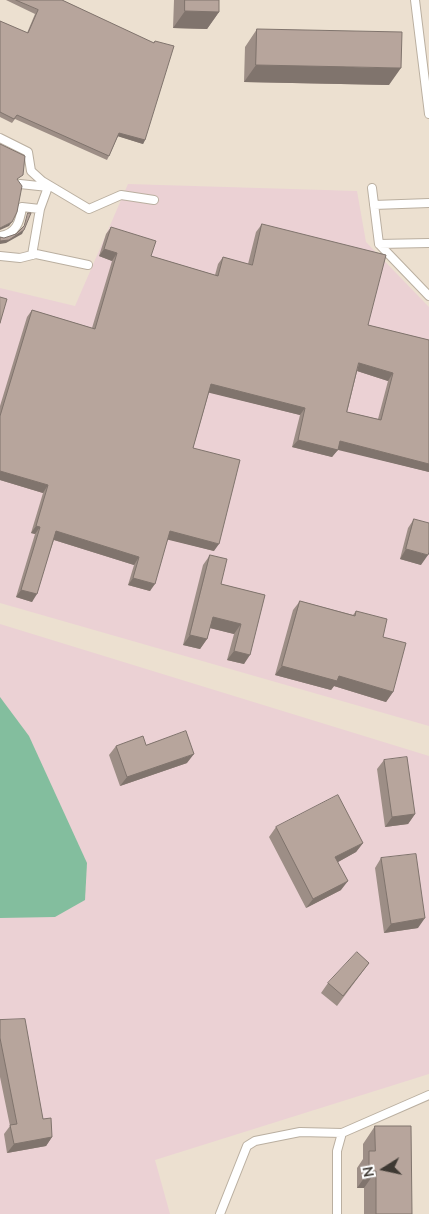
<!DOCTYPE html>
<html>
<head>
<meta charset="utf-8">
<style>
  body { margin:0 }
  #map { position:relative; width:429px; height:1214px; overflow:hidden; background:#ece0d0; font-family:"Nunito Sans",sans-serif }
  canvas { display:block }
  .north { position:absolute; left:359px; top:1144px; width:50px; height:50px; -webkit-text-stroke:4px #fff; paint-order:stroke; rotate:260deg; font-size:14px; font-weight:700; line-height:20px; text-align:center; color:#3e3933 }
  .north::after { content:''; display:block; margin:auto; width:18px; height:22px; background:#3e3933; clip-path:polygon(50% 0,100% 100%,50% 72%,0 100%) }
</style>
</head>
<body>
<div id="map">
<canvas width="429" height="1214"></canvas>
<div class="north">N</div>
</div>
<script>
const ctx = document.querySelector('canvas').getContext('2d');
ctx.lineJoin = 'round';
function paint(path, color) {
  ctx.fillStyle = color;
  ctx.fill(path, 'evenodd');
}
function strokePath(path, color, width, dash) {
  ctx.strokeStyle = color;
  ctx.lineWidth = width;
  ctx.lineCap = dash ? 'butt' : 'round';
  ctx.setLineDash(dash || []);
  ctx.stroke(path);
}
paint(new Path2D(`
  M128,184l229,7 9,51 63,65v419l-429,-123v-315l75,18z
  M0,624l429,132v318l-274,86 15,54h-170z`), '#ebd1d4');
paint(new Path2D(`
  M0,697l29,39 58,127 -2,37 -30,17 -55,1z`), '#83be9e');
const lane = new Path2D(`
  M415,0l14,114
  M0,138l28,14 3,19 11,10 47,28 32,-14 33,5
  M20,184l28,3 -8,22 -8,46
  M372,188l7,56 50,52
  M374,205l55,-2
  M0,236c16,-2 20,-14 22,-29l18,2
  M379,244l50,-1
  M0,256l20,2 16,-4 52,11
  M220,1214l27,-68 8,-5 45,-9 42,1 87,-38
  M337,1214v-63l5,-18`);
strokePath(lane, '#baafa0', 10);
strokePath(lane, '#fff', 8);
paint(new Path2D(`
  M6,0h56l91,43 2,-2 -10,99 -2,4 -25,-8 -9,20 -2,4 -92,-41 -3,4 -12,-6v-96l27,12 8,-19z
  M174,0h45v12l-12,17 -34,-1z
  M257,29l132,56 -145,-3 1,-35z
  M262,224l106,101 61,15v132l-91,-23 -6,8 -40,-10 8,-32 -91,-23 -16,56 21,103 -46,-12 -18,52 -22,-6 6,-20 -80,-25 -22,62 -16,-5 19,-63 -4,-1 12,-40 -43,-13v-74l27,-89 5,-7 60,18 20,-67 -13,-5 7,-22 5,-7 40,29 64,19 3,-11 5,-7 25,7 8,-32zM357,371l31,10 -10,38 -31,-7z
  M414,519l7,46 -21,-6 8,-31z
  M210,555l11,29 44,11 -21,69 -17,-4 7,-26 -24,-6 -3,11 -7,10 -17,-4 20,-80z
  M300,601l53,14 3,-4 27,26 10,55 -7,10 -52,-16 -3,4 -56,-15 18,-65z
  M146,745l41,18 -67,23 -11,-31 7,-9z
  M384,760l31,54 -7,10 -23,3 -8,-58z
  M276,827l87,16 -7,9 -18,10 3,28 -35,18 -37,-71z
  M381,858l37,70 -34,5 -9,-65z
  M369,963l-32,43 -16,-13 7,-10z
  M0,1020l43,99 9,18 -6,9 -39,7 -3,-19 6,-8 -10,-49z
  M375,1126l37,88h-48v-26h-7v-20l6,-9v-15z`), '#9d8e86');
paint(new Path2D(`
  M185,11l34,1 -12,17 -34,-1z
  M256,65l145,3 -12,17 -145,-3z
  M119,133l26,7 -2,4 -26,-8z
  M12,222l-3,4 -9,4v-2z
  M24,230l-2,4 -16,9 -6,1v-3z
  M104,249l13,4 -5,8 -13,-5z
  M359,363l34,10 -5,8 -34,-11z
  M211,384l94,24 -5,7 -94,-23z
  M298,440l40,10 -6,7 -40,-10z
  M340,441l89,23v8l-95,-23z
  M0,471l48,14 -5,8 -43,-13z
  M36,526l4,1 -5,7 -4,-1z
  M56,531l83,26 -5,8 -83,-26z
  M170,531l49,13 -5,7 -49,-12z
  M406,549l22,6 -7,10 -21,-6z
  M133,578l22,6 -5,7 -22,-6z
  M21,590l16,4 -5,8 -16,-5z
  M213,617l28,7 -7,10 -28,-7z
  M190,635l17,4 -7,10 -17,-4z
  M234,651l16,4 -6,9 -17,-4z
  M282,666l57,10 54,16 -7,10 -52,-16 -3,4 -56,-15z
  M194,754l-7,9 -67,23 7,-9z
  M415,814l-7,10 -23,3 7,-10z
  M363,843l-7,9 -27,15 6,-10z
  M348,881l-7,9 -35,18 7,-9z
  M425,918l-7,10 -34,5 7,-9z
  M52,1137l-6,9 -39,7 7,-9z
  M369,1171h7l-12,17h-7z`), '#80746d');
const building = new Path2D(`
  M16,0h46l92,43 1,-2 19,5 -29,94 -26,-7 -10,23 -92,-41 -3,4 -14,-7v-91l28,12 10,-23z
  M185,0h34v12l-34,-1z
  M257,29l145,3 -1,36 -145,-3z
  M0,144l25,12 -2,19 -6,4 5,7 -5,26 -5,10 -12,6z
  M28,213h3l-7,17 -15,10 -9,1v-4l4,1 12,-4 8,-8z
  M262,224l124,31 -18,70 61,15v124l-89,-23 -2,9 -40,-10 7,-32 -94,-24 -18,64 47,12 -21,84 -49,-13 -15,53 -22,-6 6,-21 -83,-26 -19,63 -16,-4 19,-63 -4,-1 12,-41 -48,-14v-55l32,-106 63,19 22,-76 -13,-4 7,-22 45,14 -5,15 67,20 5,-19 29,8zM359,363l34,10 -12,47 -34,-8z
  M0,297l7,2 -7,24z
  M414,519l15,4v29l-1,3 -22,-6z
  M210,555l17,4 -6,25 44,11 -15,60 -16,-4 7,-27 -28,-7 -6,22 -17,-4z
  M300,601l55,15 1,-5 31,8 -4,18 23,6 -13,49 -54,-16 -2,5 -55,-15z
  M186,731l8,23 -67,23 -11,-31 27,-10 3,9z
  M407,757l8,57 -23,3 -8,-57z
  M338,795l25,48 -28,14 13,24 -35,18 -37,-72z
  M416,854l9,64 -34,6 -10,-66z
  M357,952l12,11 -26,33 -15,-13z
  M25,1019l18,100 8,-1 1,19 -38,7 -4,-19 7,-1 -17,-86v-18z
  M375,1126h36l1,88h-36v-43h-7v-20h6z`);
paint(building, '#b7a59c');
strokePath(building, '#80746d', 1);
</script>
</body>
</html>
